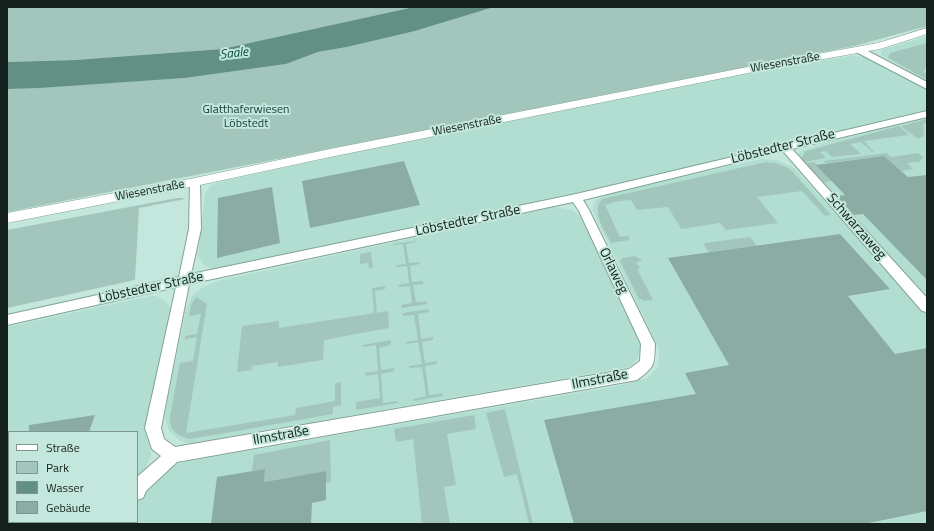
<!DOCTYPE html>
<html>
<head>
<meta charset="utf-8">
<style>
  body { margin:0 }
  #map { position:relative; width:934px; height:531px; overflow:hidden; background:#c4e7dd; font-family:"Titillium Web",sans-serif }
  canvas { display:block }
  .frame { position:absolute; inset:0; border:8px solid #13201c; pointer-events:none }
  .legend { position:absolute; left:8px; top:431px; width:130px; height:92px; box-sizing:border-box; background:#c4e7dd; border:1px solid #7d9790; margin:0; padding:5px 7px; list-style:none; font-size:12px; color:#13201c }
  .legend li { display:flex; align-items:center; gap:8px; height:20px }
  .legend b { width:20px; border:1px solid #7d9790 }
</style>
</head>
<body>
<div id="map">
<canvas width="934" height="531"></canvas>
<div class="frame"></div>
<ul class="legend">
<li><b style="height:5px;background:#fff"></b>Straße</li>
<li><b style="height:11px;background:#a3c6bc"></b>Park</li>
<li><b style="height:11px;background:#639085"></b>Wasser</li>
<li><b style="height:11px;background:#8baca3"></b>Gebäude</li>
</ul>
</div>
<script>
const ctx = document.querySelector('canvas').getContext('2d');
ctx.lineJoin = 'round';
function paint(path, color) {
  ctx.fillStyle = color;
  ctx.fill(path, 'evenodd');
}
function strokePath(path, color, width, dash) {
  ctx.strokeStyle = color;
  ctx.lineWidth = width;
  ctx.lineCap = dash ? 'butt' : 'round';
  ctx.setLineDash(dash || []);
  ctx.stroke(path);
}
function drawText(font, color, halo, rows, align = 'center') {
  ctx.font = font + ' "Titillium Web",sans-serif';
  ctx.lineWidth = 4;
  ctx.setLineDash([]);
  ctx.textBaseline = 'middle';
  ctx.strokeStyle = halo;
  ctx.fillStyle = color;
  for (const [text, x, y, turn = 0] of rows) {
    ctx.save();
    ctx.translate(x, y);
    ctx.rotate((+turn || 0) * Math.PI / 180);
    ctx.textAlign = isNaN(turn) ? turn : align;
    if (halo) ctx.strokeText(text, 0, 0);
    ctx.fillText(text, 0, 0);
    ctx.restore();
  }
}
paint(new Path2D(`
  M927,36v46l-46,-27 1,-5z
  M851,56l15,1 61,31v22l-250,61 -392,85 -68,13 -7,-1 -6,-3 -6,-9 7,-62 5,-8 9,-4 174,-38 380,-76z
  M927,117v179l-124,-131 -5,-10 3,-4 18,-6 73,-20z
  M762,159l15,1 17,8 117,129 16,15v212h-798v-2h8v-20l7,-10 26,-25 15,-5 437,-77 26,-7 10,-11 1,-7v-11l-63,-131 -3,-8 1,-8 7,-5 6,-3z
  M554,207l19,3 10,10 57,121 1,6 -3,11 -9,9 -437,76h-7l-6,-3 -10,-9 -4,-15 2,-13 19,-94 6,-13 10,-8 15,-7 14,-3z
  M150,296h7l8,5 5,6 1,5 -25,116 1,9 3,9 1,10 -5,11 -9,15v-50h-128v90h108v2h-110v-197z`), '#b2ded2');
paint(new Path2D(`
  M7,7h407l-192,42 -147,11 -68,2z
  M494,7h433v19l-73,20 -847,166v-123l178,-11 101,-14 32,-12 29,-5 68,-16z
  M927,43v22l-4,7 4,2v6l-39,-22 2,-5z
  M927,119v4l-4,1 1,12 -6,3 -17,-13z
  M899,126l10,9 -45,6 10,11h-2l-11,-10 -11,2 11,10 -29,3 -6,-6 -6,1 6,6 -23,4 -2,-3 5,-8z
  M887,153l4,4 27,-4 6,5 -3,1 -1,3 -13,1 6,6 -12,2 -17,-15 -58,7 -2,-2z
  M766,162l10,1 14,6 41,46 -6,1 -23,-25 -45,6 21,26 -52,7 -6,-7 -39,6 -13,-22 -31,3 -6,-10 -19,2 1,1 -8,2 15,32 9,-1v4l-18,3c-7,-14 -20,-31 -9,-44z
  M814,162l18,19 -10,2 -18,-20z
  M177,198h6l2,1 -46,9 -4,72 -128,28v-78z
  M750,237l7,9 -48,6 -5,-7 1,-2z
  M416,241v1l-10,2 3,19 11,-1v2l-10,2 2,16 11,-1v3l-10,1 3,17 11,-1v3l-25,4 -1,-3 11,-2 -2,-17 -11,1 -1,-2 11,-2 -2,-17 -11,1v-2l10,-1 -3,-20 -10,1v-1z
  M371,252l2,16 -4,1 -1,-6 -8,1v-10z
  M635,256l8,5 -7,1 4,6 -3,1 16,31 -10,1 -1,-2h-3l-19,-38 3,-3z
  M385,286v3l-10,2 2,22 11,-2 1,17 -65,12 -1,20 -45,7v-5l-26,4v4l-15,2 5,-46 37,-5v7l95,-15 -2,-25z
  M196,297l11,7 -21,129 109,-18 1,-7 39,-7v-18l6,-1v23l-8,2v7l-142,25c-14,-3 -22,-8 -21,-23l10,-53 13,-2 4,-24 -12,2v-3l12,-2 4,-20 -12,2 2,-11z
  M428,309l1,3 -11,2 3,25 12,-2v3l-11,2 3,21 12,-2v3l-12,2 4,29 13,-2 1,3 -29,5 -1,-2 13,-3 -4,-29 -12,1 -1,-2 13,-2 -4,-22 -12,2v-2l12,-2 -4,-25 -11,1v-3z
  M391,340v5l-12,3 2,22 13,-2v3l-13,3 2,29 14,-2 1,2 -42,7v-8l24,-4 -2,-24 -13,2v-3l13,-2 -2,-26 -13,2v-2z
  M505,409l28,115h-4l-12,-50 -13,3 -18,-64z
  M474,415l2,14 -29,5 9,51 -12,2 6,37h-28l-9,-85 -17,3 -2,-13z
  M330,440l1,42 -5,1v-12l-62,11 1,-13 -13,2 2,-16z`), '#a3c6bc');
paint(new Path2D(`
  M414,7h80l-79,24 -68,16 -29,5 -32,12 -101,14 -146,10 -32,1v-27l68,-2 147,-11z`), '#639085');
paint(new Path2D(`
  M884,156l24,21 19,-2v105l-64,-66 -9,1 -17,-19 8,-1 -29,-30z
  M404,161l16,44 -110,23 -8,-47z
  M272,187l8,56 -63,15 1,-60z
  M840,234l50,55 -42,7 47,58 32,-6v163l-63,13h-290l-30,-104 152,-26 -11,-21 44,-8 -61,-107z
  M95,415l-6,17h-60v-7z
  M265,469l-1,13 62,-11v29l-14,3 -1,21h-100l6,-47z`), '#8baca3');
const minor = new Path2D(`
  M856,48h6l65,34v7l-71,-37z
  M927,111v6l-135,32 135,149v14l-5,-1 -139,-160 -200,49 6,10 66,134c-1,23 0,22 -18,36l-460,82 -31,29 -3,7 -6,2v-23l24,-21 -9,-7 -7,-21 31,-141 -169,38v-10l172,-38 10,-48 1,-47 5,-3 5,3 1,47 -10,45 385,-80zM573,202l6,9 62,133 -1,17 -11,8 -454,78 -11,-8 -3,-11 28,-144z
  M115,522h17v2h-18z`);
const tertiary = new Path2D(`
  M927,28v6l-47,15 -107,19 -443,89 -135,29 -188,37v-10l188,-35 135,-29 443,-87 105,-19z`);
strokePath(minor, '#81a299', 2);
strokePath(tertiary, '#81a299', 1);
paint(minor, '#fff');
paint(tertiary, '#fff');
drawText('12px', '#13201c', '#c4e7dd', [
  ["Wiesenstraße",785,63,-10],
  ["Wiesenstraße",467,126,-11],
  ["Wiesenstraße",150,191,-11]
]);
drawText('12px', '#103b32', '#c4e7dd', [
  ["Glatthaferwiesen",246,110],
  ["Löbstedt",246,124]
]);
drawText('italic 13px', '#00463b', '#c4e7dd', [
  ["Saale",234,54,-6]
]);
drawText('14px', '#13201c', '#c4e7dd', [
  ["Löbstedter Straße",783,147,-14],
  ["Löbstedter Straße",468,221,-12],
  ["Schwarzaweg",856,227,49],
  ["Orlaweg",613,271,64],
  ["Löbstedter Straße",151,288,-12],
  ["Ilmstraße",600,380,-11],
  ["Ilmstraße",281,436,-10]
]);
</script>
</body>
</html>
